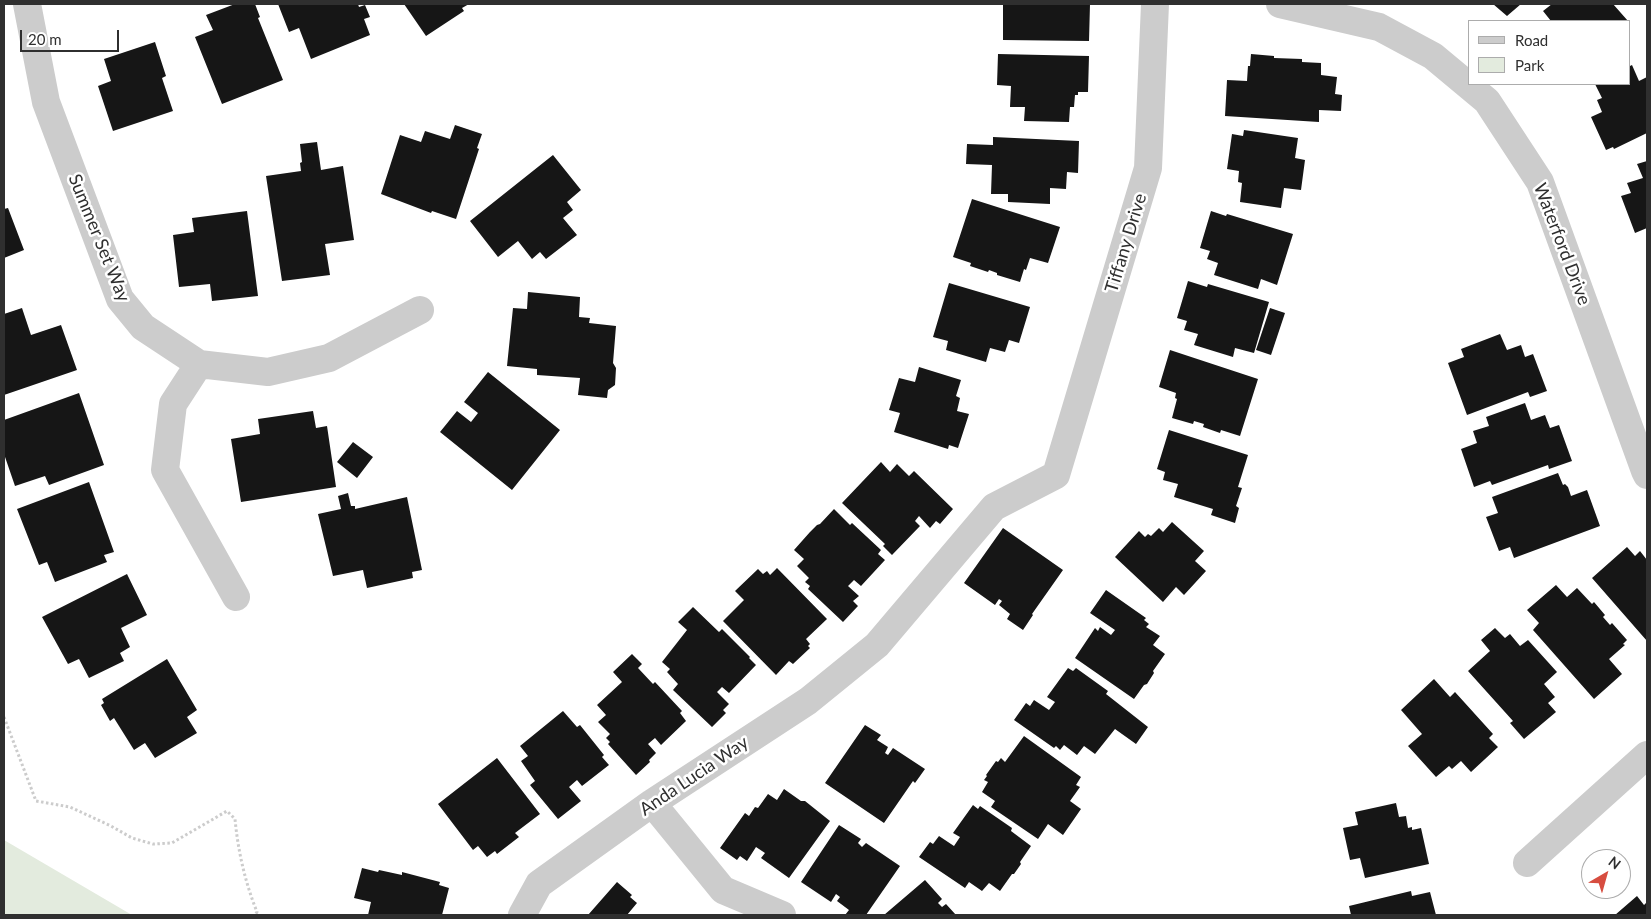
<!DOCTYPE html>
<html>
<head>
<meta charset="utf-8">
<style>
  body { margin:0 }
  #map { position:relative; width:1651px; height:919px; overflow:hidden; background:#fff; font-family:Lato,sans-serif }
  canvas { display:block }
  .frame { position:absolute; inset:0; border:5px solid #2f2f2f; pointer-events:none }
  .legend { position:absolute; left:1468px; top:20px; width:162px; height:65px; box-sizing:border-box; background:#fff; border:1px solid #acacac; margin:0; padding:6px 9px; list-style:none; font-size:15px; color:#2f2f2f }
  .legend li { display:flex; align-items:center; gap:10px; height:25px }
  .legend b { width:25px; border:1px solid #acacac }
  .north { position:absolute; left:1581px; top:849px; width:50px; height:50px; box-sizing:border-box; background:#fff; border:1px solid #acacac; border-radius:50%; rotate:38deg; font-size:14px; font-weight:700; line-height:20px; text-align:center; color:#2f2f2f }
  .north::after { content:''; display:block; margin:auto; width:18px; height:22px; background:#d74d40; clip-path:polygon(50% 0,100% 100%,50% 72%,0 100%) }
  .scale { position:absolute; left:20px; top:30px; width:99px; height:22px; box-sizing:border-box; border:2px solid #2f2f2f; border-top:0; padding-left:6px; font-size:15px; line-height:18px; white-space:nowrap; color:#2f2f2f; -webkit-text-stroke:4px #fff; paint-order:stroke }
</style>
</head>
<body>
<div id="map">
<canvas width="1651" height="919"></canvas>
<div class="frame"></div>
<ul class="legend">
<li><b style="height:6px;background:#ccc"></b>Road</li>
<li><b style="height:14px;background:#e3ebde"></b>Park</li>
</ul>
<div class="north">N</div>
<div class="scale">20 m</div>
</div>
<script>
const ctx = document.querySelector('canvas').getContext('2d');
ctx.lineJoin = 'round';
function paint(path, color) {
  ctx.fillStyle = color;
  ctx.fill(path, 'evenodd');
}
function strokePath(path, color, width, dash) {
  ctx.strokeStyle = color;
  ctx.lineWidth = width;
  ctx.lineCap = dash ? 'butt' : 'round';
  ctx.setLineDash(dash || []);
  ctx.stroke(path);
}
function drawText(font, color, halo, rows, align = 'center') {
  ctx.font = font + ' Lato,sans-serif';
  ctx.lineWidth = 5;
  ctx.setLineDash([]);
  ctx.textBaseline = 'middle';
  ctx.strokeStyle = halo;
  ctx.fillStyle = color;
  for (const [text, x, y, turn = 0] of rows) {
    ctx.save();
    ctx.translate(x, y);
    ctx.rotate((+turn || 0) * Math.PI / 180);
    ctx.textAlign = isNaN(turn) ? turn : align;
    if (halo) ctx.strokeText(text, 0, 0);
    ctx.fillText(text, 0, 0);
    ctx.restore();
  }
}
paint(new Path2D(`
  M4,840l128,75h-128z`), '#e3ebde');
paint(new Path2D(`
  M235,4h20l5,13 -2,1 25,62 -61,24 -27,-67 18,-7 -7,-15z
  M278,4h80l1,3 6,-2 5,12 -6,2 6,16 -59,24 -12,-31 -10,4z
  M404,4h65l-7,4 2,3 -38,25z
  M1003,4h87l-1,37 -86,-1z
  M1493,4h28l-14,12z
  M1552,4h61l15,17h-77l-8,-10z
  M155,42l11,34 -4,2 11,33 -60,20 -15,-45 13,-5 -7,-22z
  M998,54l91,2 -1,36h-10v3h-3l-1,12h-4l-1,15 -45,-1 1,-14h-15l1,-21 -14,-1z
  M1251,54l23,2v2l28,1v3l19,1v12l16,2 -2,17 7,1 -1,16 -22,-1v12l-94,-6 2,-36 20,1 1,-15h2z
  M1632,65l7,16 8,-4v56l-33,16 -1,-2 -7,3 -15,-33 11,-5 -5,-12 5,-2 -7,-14h35v-18z
  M455,125l27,9 -5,14 2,1 -23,70 -24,-8 -1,2 -50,-19 19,-59 21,7 4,-11 25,8z
  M1244,130l54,8 -3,20 10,2 -4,30 -17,-2 -3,20 -41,-6 2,-19 -4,-1 1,-11 -12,-2 5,-35 11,2z
  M993,137l86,4 -1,32 -11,-1 -1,17 -16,-1v16l-42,-2v-8h-17l1,-29 -26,-1 1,-20 26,1z
  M317,142l4,28 22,-4 11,74 -29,4 5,31 -48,6 -16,-105 35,-5 -1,-8 2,-1 -2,-18z
  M553,155l28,35 -14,12 6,8 -10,8 14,17 -31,24 -6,-7 -8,7 -14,-18 -20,16 -28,-36z
  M1647,161v67l-12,5 -14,-37 10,-3 -4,-10 16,-5 -6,-14z
  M972,199l88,28 -12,36 -18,-5 -4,12 -2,-1 -4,13 -23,-7v-2l-8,-3 -1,2 -18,-6 1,-3 -18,-6z
  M8,208l16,42 -20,8v-49z
  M247,211l11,85 -46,5 -2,-17 -31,3 -6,-52 21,-3 -2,-14z
  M1211,211l15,5 1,-2 66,20 -16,51 -16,-6 -3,10 -44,-14 4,-12 -11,-4 3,-8 -10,-3z
  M1188,281l19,6 1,-3 61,18 -15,51 -19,-5 -2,9 -39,-12 4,-11 -14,-4 3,-9 -10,-3z
  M949,283l81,24 -11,36 -10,-3 -4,12 -15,-4 -4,14 -40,-12 2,-9 -15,-4z
  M528,292l52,5 -1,20 11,1 -1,5 27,3 -3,37 3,5 -1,17 -7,5 -1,8 -29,-3 2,-17 -43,-3v-6l-30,-3 6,-58 14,1z
  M22,308l9,27 30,-10 16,45 -73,25v-81z
  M1270,308l15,5 -14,42 -15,-5z
  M1500,334l7,16 14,-5 4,12 8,-3 14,37 -17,6 -2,-5 -61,23 -19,-52 16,-6 -3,-8z
  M1170,350l88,29 -18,57 -19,-6 -1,3 -17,-6 1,-3 -10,-3 -1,3 -21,-6 5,-19 -2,-1 1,-5 -17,-6z
  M919,367l42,13 -5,16 4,2 -3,13 12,3 -11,34 -9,-3 -1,4 -54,-17 6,-19 -11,-3 10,-32 16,4z
  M488,372l72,58 -48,60 -72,-58 17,-21 14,11 7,-9 -14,-11z
  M79,393l25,72 -55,20 -4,-9 -30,10 -11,-32v-34z
  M1525,403l6,17 14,-5 5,13 9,-3 13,36 -23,8 -1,-4 -56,20 -2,-4 -16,6 -13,-38 16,-6 -4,-12 16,-5 -3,-9z
  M313,411l3,17 11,-2 9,61 -95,15 -10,-63 29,-5 -2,-15z
  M1169,430l79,25 -10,32 4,1 -6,18 3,2 -4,15 -24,-8 2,-6 -39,-12 4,-13 -15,-4 2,-8 -8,-3z
  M353,442l20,15 -16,21 -20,-16z
  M881,462l9,10 7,-8 12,12 5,-5 39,38 -13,15 -4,-3 -6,7 -11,-12 -4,5 5,5 -28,29 -9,-9 2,-2 -43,-41z
  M1558,473l5,12 2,-1 3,3 3,9 16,-6 13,36 -86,32 -4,-11 -11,4 -13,-34 12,-4 -6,-16z
  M89,482l25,70 -10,3 3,7 -52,20 -8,-20 -8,3 -22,-56z
  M348,493l3,13h4v3l52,-12 15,73 -10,2 1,6 -46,10 -4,-18 -30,6 -15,-62 23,-5 -3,-13z
  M834,509l16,16 2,-2 29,27 -3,4 7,6 -24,26 -7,-6 -6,6 11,10 -6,5 5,5 -15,16 -35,-33 2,-3 -5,-4 4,-4 -12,-12 7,-7 -10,-9 16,-18 7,-7 3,-1z
  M1172,522l32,29 -9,10 11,10 -22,24 -8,-8 -13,15 -48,-45 24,-26 6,6 3,-3 3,2 8,-8 4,4z
  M1003,528l60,42 -31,44 1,1 -10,15 -16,-11 3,-5 -11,-9 3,-4 -3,-2 -4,6 -31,-22z
  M1627,547l8,9 5,-5 7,9v81l-55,-63z
  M777,568l50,51 -21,20 4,5 -2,2 2,2 -17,16 -4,-3 -13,14 -53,-54 21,-21 -9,-9 23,-22 5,5 4,-3 3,4z
  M127,574l20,41 -26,13 9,19 -10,6 4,8 -35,17 -10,-19 -11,5 -26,-47z
  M1556,585l11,12 10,-9 15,16 2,-2 11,13 -2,2 7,8 2,-2 15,17 -4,4 2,1 -16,14 13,15 -28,25 -61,-69 6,-7 -12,-13z
  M1106,590l40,28 -2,2 5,4 -3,3 14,9 -7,9 12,9 -12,17 1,2 -7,11 -3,1 -10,14 -59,-41 20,-30 3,3 2,-4 11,8 4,-5 -25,-17z
  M693,607l26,25 3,-3 28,28 -1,1 7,7 -27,28 -7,-6 -5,5 12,12 -6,6 3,3 -14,14 -39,-37 5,-6 -11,-12 3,-3 -8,-7 25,-32 -9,-8z
  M1495,628l10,10 5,-4 10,12 8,-6 29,32 -13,12 11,13 -7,6 8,9 -32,27 -14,-16 3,-2 -45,-50 22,-20 -9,-11z
  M632,654l10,10 -4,4 15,16 2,-2 27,29 -2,2 6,8 -25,24 -6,-7 -7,6 8,9 -7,7 1,2 -14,13 -28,-31 2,-2 -4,-4 4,-4 -12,-12 8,-7 -9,-10 25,-23 -9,-10z
  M167,659l30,51 -10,7 10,16 -42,25 -10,-15 -11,7 -20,-32 -4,3 -9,-16 3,-2 -2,-4z
  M1068,668l5,3 3,-3 32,23 -2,3 42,33 -12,17 -21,-15 -20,25 -11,-8 -7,9 -13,-10 -4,5 -4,-4 -2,2 -40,-28 12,-17 4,3 4,-6 15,10 6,-8 -8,-5z
  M1434,679l16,18 5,-5 38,42 -4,4 9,9 -27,25 -10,-11 -9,8 -3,-3 -13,11 -28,-31 14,-12 -21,-24z
  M563,711l14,16 3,-2 24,30 -2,2 7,8 -27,21 -5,-6 -8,7 12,14 -23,18 -28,-34 5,-4 -14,-20 7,-5 -8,-10z
  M865,725l16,10 -4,5 11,7 -3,6 3,2 5,-7 32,21 -10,14 -2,-2 -29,42 -59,-40z
  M1024,736l57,41 -5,8 4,2 -10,14 11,8 -18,26 -15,-11 -10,15 -47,-32 4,-6 -13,-9 6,-10 -4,-2 3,-4 -1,-1 10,-14 2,1 3,-4 4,4z
  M497,758l43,56 -25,19 4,4 -22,17 -2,-3 -8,6 -9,-11 -5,4 -35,-46z
  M784,789l17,12h4l25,20 -41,57 -28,-20 4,-5 -9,-6 -9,14 -7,-5 -3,4 -17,-12 25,-35 4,3 6,-9 3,1 10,-14 9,6z
  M1396,803l3,14 7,-1 2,12 4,-1v3l9,-2 8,36 -64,14 -5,-20 -10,2 -7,-32 15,-3 -3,-13z
  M973,805l5,4 2,-3 32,22 -1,3 20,15 -11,16 1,2 -7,10h-2l-12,17 -11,-8 -7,8 -13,-9 -4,6 -46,-31 11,-15 3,2 6,-8 15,10 6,-9 -7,-4z
  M839,825l22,14 -3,4 4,4 4,-4 34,23 -34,49h-21l4,-5 -12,-9 3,-4 -4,-3 -5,8 -30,-20z
  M362,868l16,4 1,-2 23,5v-3l38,10 -1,3 10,3 -7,27h-74l3,-13 -17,-4z
  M925,880l17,19 -4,4 4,4 4,-3 10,11h-72z
  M617,882l15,13 -2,2 7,6 -10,12h-39z
  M1411,891l1,5 18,-4 6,23h-85l-2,-9z
  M1637,896l7,9 3,-3v13h-32z`), '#161616');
strokePath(new Path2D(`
  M4,717l32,84 34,6 41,19 21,12 21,6 19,-1 55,-32 8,8c3,32 10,63 22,93l-2,3`), '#ccc', 3, [2.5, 2.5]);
strokePath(new Path2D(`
  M27,4l19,98 74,197 23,28 56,37 69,8 61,-14 91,-48
  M1280,4l99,23 54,29 54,45 53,81 105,289 2,4
  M199,364l-26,40 -8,66 71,127
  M652,803l71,87 59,25
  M1527,863l120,-108
  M522,915l17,-31 113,-81 156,-102 69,-56 117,-138 62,-32 92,-307 7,-164`), '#ccc', 28);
drawText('18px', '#2f2f2f', '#fff', [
  ["Summer Set Way",99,238,68],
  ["Tiffany Drive",1126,243,-73],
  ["Waterford Drive",1562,244,69],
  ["Anda Lucia Way",694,776,-34]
]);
</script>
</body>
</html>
